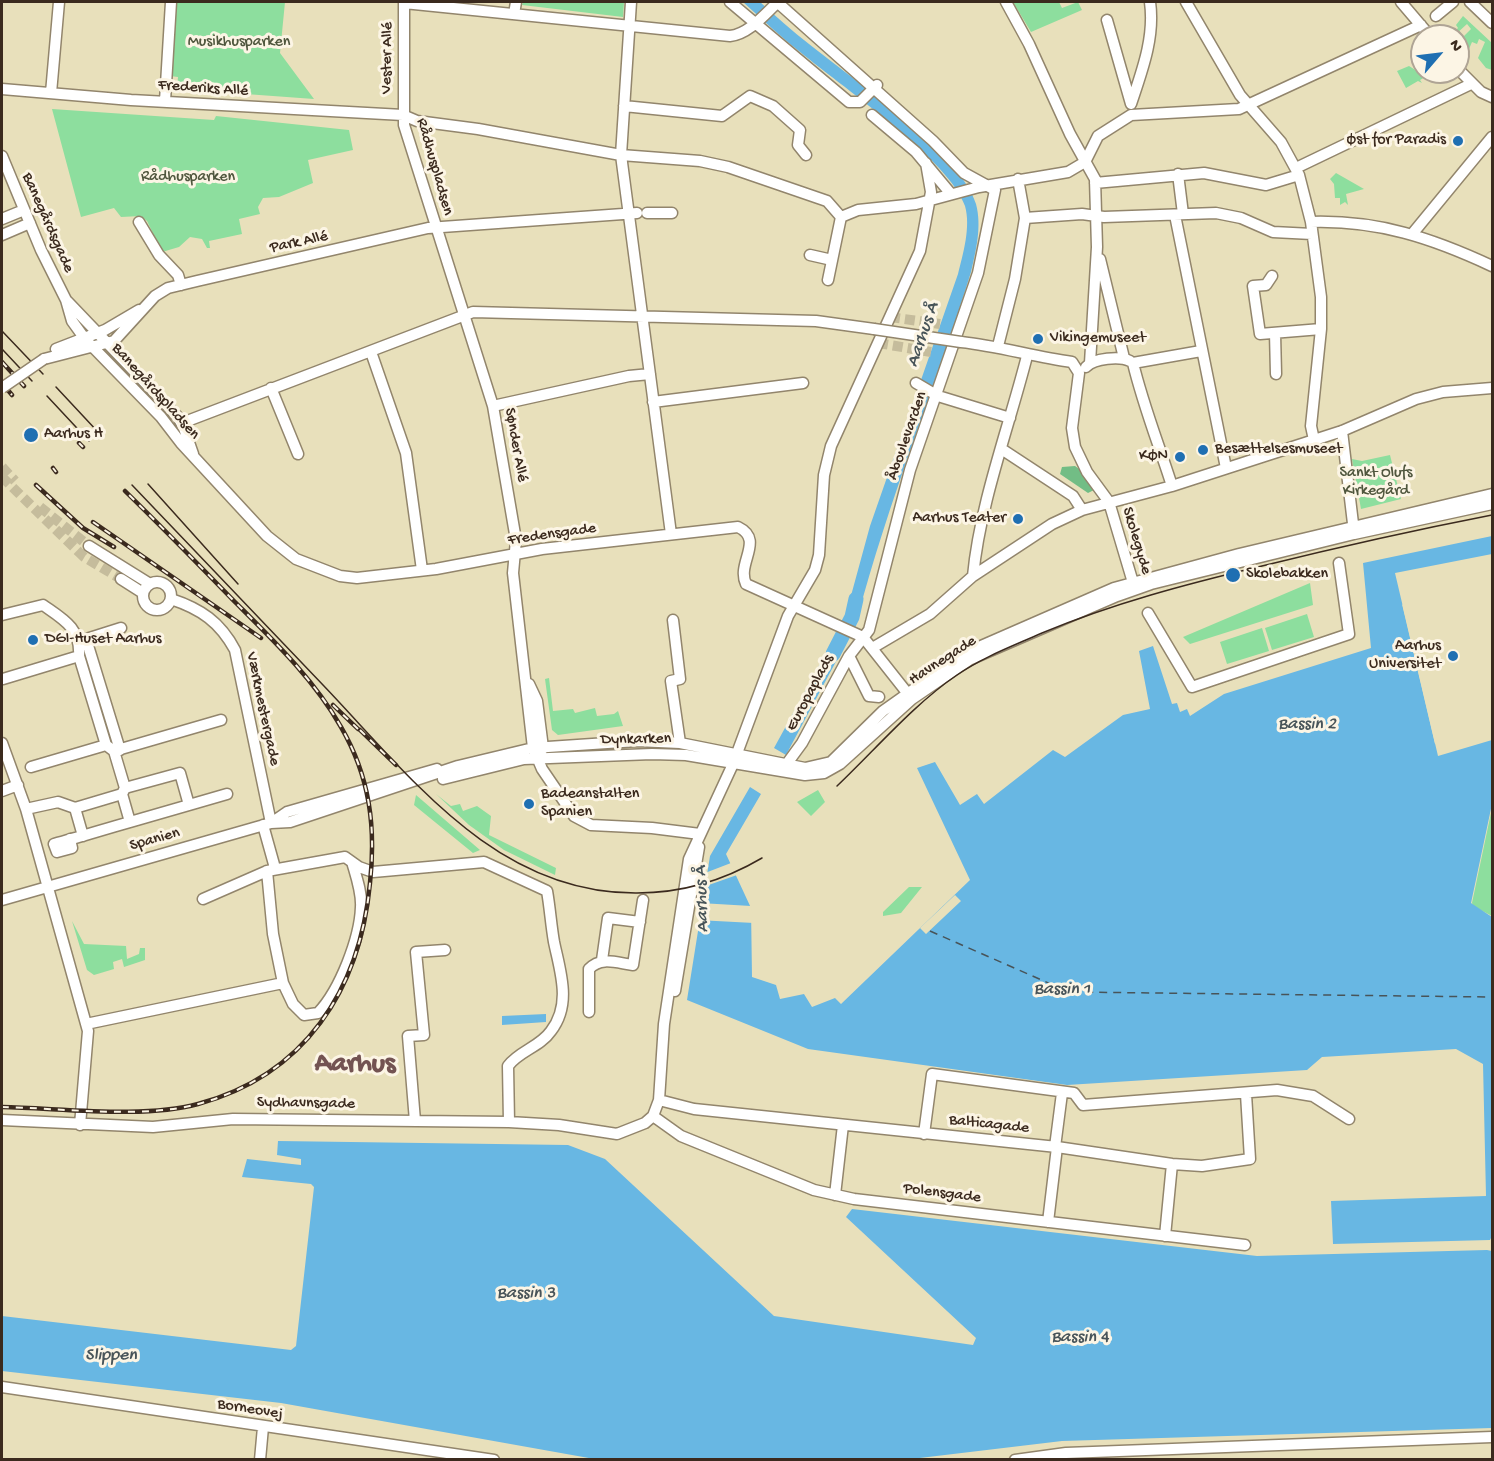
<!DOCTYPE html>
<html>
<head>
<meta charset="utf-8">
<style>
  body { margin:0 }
  #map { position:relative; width:1494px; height:1461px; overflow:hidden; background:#e8e0bb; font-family:"Gochi Hand",sans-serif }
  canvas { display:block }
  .frame { position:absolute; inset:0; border:3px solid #3b2a1e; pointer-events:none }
  .north { position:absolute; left:1410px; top:24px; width:60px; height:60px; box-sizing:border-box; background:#fcf5e5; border:2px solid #afa495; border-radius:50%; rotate:62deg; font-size:16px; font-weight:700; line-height:24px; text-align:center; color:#3b2a1e }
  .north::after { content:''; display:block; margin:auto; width:21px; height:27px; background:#1f6fb2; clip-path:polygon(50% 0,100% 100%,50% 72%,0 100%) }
</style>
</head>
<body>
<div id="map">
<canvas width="1494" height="1461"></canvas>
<div class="frame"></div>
<div class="north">N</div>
</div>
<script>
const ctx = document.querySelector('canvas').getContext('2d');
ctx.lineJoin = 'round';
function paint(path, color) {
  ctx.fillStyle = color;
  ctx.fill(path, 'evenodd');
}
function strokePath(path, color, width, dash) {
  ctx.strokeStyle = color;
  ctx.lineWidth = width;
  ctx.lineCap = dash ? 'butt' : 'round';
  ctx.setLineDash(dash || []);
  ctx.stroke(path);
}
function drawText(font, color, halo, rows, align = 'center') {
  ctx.font = font + ' "Gochi Hand",sans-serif';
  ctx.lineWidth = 6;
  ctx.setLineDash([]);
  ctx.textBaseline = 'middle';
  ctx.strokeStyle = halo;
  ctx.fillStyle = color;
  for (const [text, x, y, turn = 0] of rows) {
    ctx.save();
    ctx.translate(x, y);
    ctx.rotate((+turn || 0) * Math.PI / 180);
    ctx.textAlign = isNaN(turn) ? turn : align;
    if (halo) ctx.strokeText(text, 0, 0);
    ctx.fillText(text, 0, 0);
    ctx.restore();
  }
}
paint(new Path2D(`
  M175,2h110l-5,51 34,46 -137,-10 1,-12 -8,-1z
  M523,2h101l-1,15 -101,-12z
  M1013,2h46l3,6 16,-6 4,8 -51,22z
  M1463,16l29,27v27l-6,-2 -8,-10 7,-16 -6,-3 -2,5 -5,-2 -3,7 -8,-10 10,-10 -4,-5 -11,10 -2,-2 4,-4 -2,-3z
  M1409,66l8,5 5,-5v6l8,2 -10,6 2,3 -4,-2 -12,7 -9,-17z
  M52,109l162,11 2,-4 133,14 4,20 -45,10 5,23 -34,14 -16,1 -5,9 2,7 -21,5 3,15 -33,7 1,7h-3l-5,-9 -12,-2 -11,10 -17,5 -15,-31 -6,-5 -20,1 -7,-9 -33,9z
  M1336,173l28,16 -18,5 2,11 -3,-3 -5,3v-7h-5l-1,-14 -4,-5z
  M1390,455l11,44 -40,10 -9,-50 10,2z
  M1310,583l3,22 -123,39 -7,-7z
  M1307,614l7,23 -42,13 -7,-22z
  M1262,628l7,23 -42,13 -7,-22z
  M549,678l4,33 20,-2 2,4 20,-5 2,8 17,-2 4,-3 5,15 -65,9 -6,-5 -7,-51z
  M818,790l7,12 -14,14 -14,-14z
  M436,794l15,12 9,-2 3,7 14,-5 14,10 -2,19 67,33 -1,7 -51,-25 -35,-25z
  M416,795l64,55 -7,3 -59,-48z
  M1492,808v108l-19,-10 -1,-3z
  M909,887h13l-21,26 -18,3v-4z
  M72,921l12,23 42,2 1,13 12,-5 1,-6h5v12l-21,7 -2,-8 -9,3 1,7 -20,6 -7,-5z`), '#8dde9e');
paint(new Path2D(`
  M1075,466l7,5 12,19 -6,3 -28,-19 2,-7z`), '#72bd85');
paint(new Path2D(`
  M743,2h17c16,14 32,29 49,42 42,34 153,110 167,160 6,22 0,47 -5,68 -36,117 -83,229 -114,348l-11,-6 24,-88 88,-252c5,-20 13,-47 7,-68 -15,-45 -121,-118 -160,-150 -22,-17 -42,-36 -62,-54z
  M1492,536v18l-97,19 43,183 54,-16v64l-21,99 21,14v319l-2,4 -157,4 -2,-43 155,-5 -3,-132 -27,-15 -134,8 -15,13 -240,15 -259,-36 -121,-49 23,-144 40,-69 11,7 -35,60 25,54 1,69 24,8 4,14 24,-5 8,13 23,-9 6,6 129,-124 -53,-112 18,-6 25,43 17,-11 7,10 69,-54 12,7 58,-42 27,-6 -11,-58 14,-5 19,58 5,-1 3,9 7,-3 3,7 34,-22 147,-46 -8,-85z
  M837,633l11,6 -62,116 -12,-7z
  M546,1014v8l-44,3v-9z
  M278,1141l290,4 37,14 169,157 199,29 3,-7 -130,-121 6,-8 405,47 230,-6 5,1v177l-430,13 -159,19h-303l-319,-57 -279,-32v-55l289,34 5,-4 18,-159 -3,-3 -69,-7 5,-18 54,6v-6l-24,-4z`), '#68b7e3');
paint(new Path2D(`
  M1402,604l4,4 32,134 -3,2z
  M731,863l6,12 -34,12 2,-14z
  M955,895l6,6 -35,33 -6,-6z
  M700,903l51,3 3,17 -57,-3z`), '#e8e0bb');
strokePath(new Path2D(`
  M833,654l19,-37 4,-18`), '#68b7e3', 15);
strokePath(new Path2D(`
  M930,931l139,61 423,5`), '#485459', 1.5, [8, 6]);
strokePath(new Path2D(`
  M890,317l50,7
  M878,343l53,9
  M2,467l13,14
  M2,477l82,80 37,22
  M40,507l49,39`), '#c5bc9c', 10, [10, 5]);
const minor = new Path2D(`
  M404,2v123l89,281 23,134 -3,33 20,175 9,21 32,47 17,9 61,3 48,6
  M631,2l-10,153 50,379
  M730,2l119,100h11l17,-17
  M777,2l156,139 31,32 31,17 -17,83 -68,197 -41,160 -20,26 -47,87 -19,26
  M1006,2l23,42 41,90 25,45 2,68 -7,116
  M1186,2l54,93 41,47 18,33 12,47 10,75v32l-10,97 3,14
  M1401,2l29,34
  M1470,2l22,21
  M404,3l326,33c19,-2 35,-22 48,-34
  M514,14l2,-12
  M1436,16l17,-14
  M1107,20l24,84c11,-33 24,-67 19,-102
  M1458,69l23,23 11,5
  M2,89l129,11 272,15 14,6 61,8 143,26 79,6 28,6 99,34 14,16
  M51,93l8,-91
  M165,101l6,-99
  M624,106l98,10 28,-20 23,10 27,24 -2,15 8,10
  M872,115l44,37 35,42
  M2,156l39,94 25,50 6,21 13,18 76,78 20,26 86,93 29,23 44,17 17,2 79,-9 106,-20 196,-22c27,13 -2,36 8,57l117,53 49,62
  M1296,168l175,-84
  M1178,174l5,40
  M1095,183l109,-10 62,12 33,-10
  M647,213h25
  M1175,215l51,253
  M841,217l17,-7 58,-6 63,-17 89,-15 17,-10 13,-26 33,-21 108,-6 182,-84
  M1025,218l57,-4 22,3 112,-4 25,5 32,14 39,2
  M2,219l22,-9
  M139,222l20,33 19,20 3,10
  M1311,222c67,-2 121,16 181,44
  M1413,233l79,-96
  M2,235l28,-12
  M810,255l22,5
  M1100,259l24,99
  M1272,276l-6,9 -13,1 7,48 61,-5
  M828,280l13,-63
  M67,301l111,116 6,11 9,26
  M1275,333l1,41
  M961,342c38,4 73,15 111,20l7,11
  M998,346l17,-67 10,-61 -7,-39
  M56,349l49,-19 34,-20
  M371,352l35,101 16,117
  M44,359l70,-18 41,-45 13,-8 29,-7 231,-53 209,-15
  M1133,363c10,42 26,82 39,123
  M1133,363l68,-12
  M1086,367c8,-9 34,-11 44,-6
  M1079,373l-7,55 3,19 12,25 22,30 25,84
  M916,383l22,13 72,22
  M271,388l27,66
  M653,402l150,-19
  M493,406l136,-30 21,-2
  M182,423l291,-111 343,9 58,8
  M1342,431l12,101
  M1003,450l70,46 9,14
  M89,546l61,38
  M973,576c7,-73 36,-149 54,-220
  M121,579l22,14
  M143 596a14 14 0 1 1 28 0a14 14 0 1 1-28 0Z
  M171,599c30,10 49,23 64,51l36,173
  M1148,613l44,74 157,-53 -10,-71
  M2,615l41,-10c20,14 38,23 36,51
  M673,620l7,59 -9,2 9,62
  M86,639l34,111
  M80,641l41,-13
  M874,647l56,-33 43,-38 79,-52 30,-14 90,-24 170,-55 74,-32 27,-7 49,-4
  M849,656l20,40 10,1
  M3,679l76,-23 27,89
  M529,684l8,17 6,47 -2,4
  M2,743l24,66 62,222 -8,94
  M114,751l11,37
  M31,767l75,-22 8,6 107,-31
  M443,779l81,-20 128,-5 34,1 119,20 19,-2 16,-9 72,-65 57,-39 148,-64 34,-12 203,-50 138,-30
  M2,791l16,-6
  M189,805l38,-11
  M75,808l8,28
  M26,809l32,-7 17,6 47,-14 3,-6 55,-15 9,32 -59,17
  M271,823l16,-11 150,-43
  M263,825l12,43
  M70,839l2,9 -15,4 -3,-8c26,-7 51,-15 76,-22l-8,-28
  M203,899l64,-28
  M2,900l269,-77 19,-1 168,-56 75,-18 104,-7 43,2 125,25 26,-6 52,-51 82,-58 149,-65 125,-34 253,-60
  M602,960l6,-42 32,4
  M283,983l10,21 11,11 14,-2c22,-23 42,-75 43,-106 1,-15 -5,-31 -9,-45
  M675,991l24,-144
  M589,1012v-43c12,-13 28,-6 44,-4l10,-65
  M86,1024l197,-41 -10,-49 -6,-63 78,-14 14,10 14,5 111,-10 63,29c3,17 4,34 7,51 6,29 18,62 -3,89 -11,16 -32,20 -43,35l1,56
  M659,1100l35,9 363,38 115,17 30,2 48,-7 -4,-65
  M653,1116l28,20 133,54 40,9 391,46
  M2,1120l151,7 80,-8 276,3 50,3 58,9 28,-11 8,-7 6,-16 5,-76 25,-165 44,-95 55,-148 27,-46 4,-15 5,-80 7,-29 89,-195 11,-59 -5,-29
  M415,1121l-7,-85 16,-1 -8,-83 29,-2
  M924,1134l8,-60 142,19 9,12 194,-15 36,6 36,23
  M1055,1147l7,-54
  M835,1195l8,-70
  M1048,1222l9,-75
  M1165,1236l7,-72
  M2,1387l492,73
  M260,1460l3,-33
  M1015,1460l51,-7 426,-16`);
strokePath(minor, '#92856c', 13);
strokePath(minor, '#fff', 10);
strokePath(new Path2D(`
  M2,331l41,43
  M2,349l30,32
  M56,387l42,45
  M47,396l42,45
  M148,484l90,100
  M132,485c64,67 127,133 191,200 88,92 173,209 314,208 45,0 86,-12 125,-35
  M837,786c38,-36 77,-82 120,-111 26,-18 56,-29 85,-42 72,-30 145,-49 220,-67 77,-19 153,-36 230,-51`), '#3b2a1e', 1.5);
const rail = new Path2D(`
  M2,362l22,24
  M2,383l10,12
  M79,443l4,4
  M53,468l3,4
  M36,485l47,43 31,19
  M93,522l168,116
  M333,705l25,24
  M360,730l36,35
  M2,1107c58,1 141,12 196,-3 107,-29 162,-114 172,-221 6,-56 0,-106 -29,-156 -27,-48 -70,-89 -108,-127 -36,-37 -71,-73 -108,-109`);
strokePath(rail, '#3b2a1e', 4.5);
strokePath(rail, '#fcf5e5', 2, [7]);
const minorBridge = new Path2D(`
  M874,329l87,13
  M2,388l42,-29`);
strokePath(minorBridge, '#92856c', 13, []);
strokePath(minorBridge, '#fff', 10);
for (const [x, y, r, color] of [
  [1458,141,6,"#1f6fb2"],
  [1038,339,6,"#1f6fb2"],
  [31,435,8,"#1f6fb2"],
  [1203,450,6,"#1f6fb2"],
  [1180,457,6,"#1f6fb2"],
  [1018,519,6,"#1f6fb2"],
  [1233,575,8,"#1f6fb2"],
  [33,640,6,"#1f6fb2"],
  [1453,656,6,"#1f6fb2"],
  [529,804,6,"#1f6fb2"]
]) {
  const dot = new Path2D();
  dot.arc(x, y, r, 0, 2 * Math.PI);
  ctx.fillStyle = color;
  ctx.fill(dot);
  strokePath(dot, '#fcf5e5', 2);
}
drawText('16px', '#50573e', '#fcf5e5', [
  ["Musikhusparken",239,43],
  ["Rådhusparken",188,178],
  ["Sankt Olufs",1376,474],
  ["Kirkegård",1376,492]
]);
drawText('16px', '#3b2a1e', '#fcf5e5', [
  ["Vester Allé",388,58,-89],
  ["Frederiks Allé",203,89,4],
  ["Rådhuspladsen",434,167,74],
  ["Banegårdsgade",47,223,66],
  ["Park Allé",299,243,-12],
  ["Banegårdspladsen",155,392,48],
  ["Åboulevarden",908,436,-71],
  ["Sønder Allé",515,445,80],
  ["Fredensgade",552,535,-8],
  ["Skolegyde",1136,541,73],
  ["Havnegade",943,661,-33],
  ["Europaplads",811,693,-62],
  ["Værkmestergade",262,709,78],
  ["Dynkarken",636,740,-1],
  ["Spanien",155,840,-16],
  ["Sydhavnsgade",306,1104,1],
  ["Balticagade",989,1125,6],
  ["Polensgade",942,1194,7],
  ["Borneovej",250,1410,9]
]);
drawText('16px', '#3b2a1e', '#fcf5e5', [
  ["Øst for Paradis",1446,141,"right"],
  ["Vikingemuseet",1050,339],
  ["Aarhus H",44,435],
  ["Besættelsesmuseet",1215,450],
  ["KØN",1168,457,"right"],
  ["Aarhus Teater",1006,519,"right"],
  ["Skolebakken",1246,575],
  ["DGI-Huset Aarhus",45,640],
  ["Aarhus",1441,647,"right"],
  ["Universitet",1441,665,"right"],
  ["Badeanstalten",541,795],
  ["Spanien",541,813]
], 'left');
drawText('italic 18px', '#485459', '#fcf5e5', [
  ["Aarhus Å",924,335,-71],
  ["Bassin 2",1307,725],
  ["Aarhus Å",703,899,-92],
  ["Bassin 1",1062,990],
  ["Bassin 3",526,1294],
  ["Bassin 4",1080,1338],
  ["Slippen",111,1356]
]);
drawText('bold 28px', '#735352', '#fcf5e5', [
  ["Aarhus",355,1066]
]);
</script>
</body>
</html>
